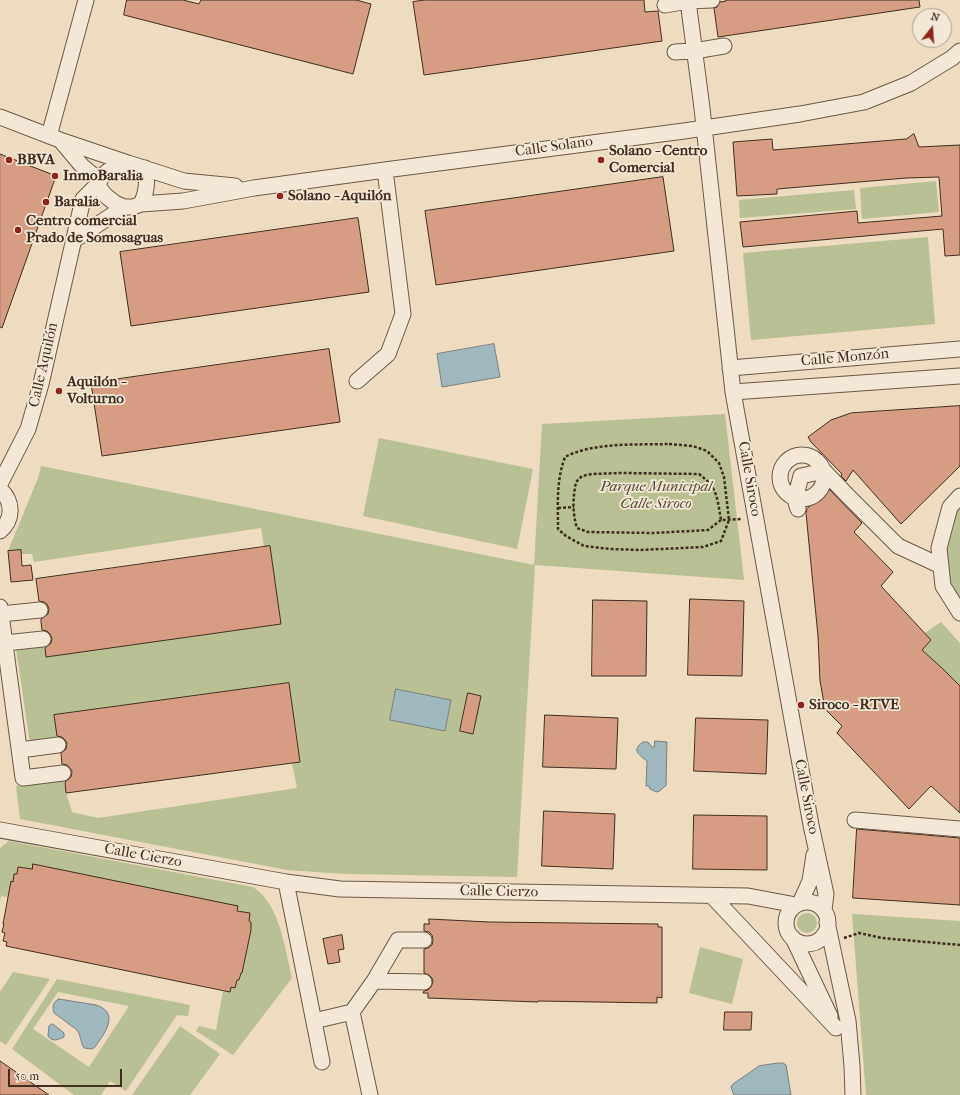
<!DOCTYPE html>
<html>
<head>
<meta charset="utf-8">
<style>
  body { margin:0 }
  #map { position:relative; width:960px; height:1095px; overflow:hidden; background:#eddbc2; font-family:"IM FELL French Canon",serif }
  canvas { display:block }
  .north { position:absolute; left:912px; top:8px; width:40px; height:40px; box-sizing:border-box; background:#f3e8d7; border:1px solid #ac9e8e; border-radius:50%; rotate:17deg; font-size:11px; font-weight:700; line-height:16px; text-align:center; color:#412e21 }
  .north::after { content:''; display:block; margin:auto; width:14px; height:18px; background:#8f2418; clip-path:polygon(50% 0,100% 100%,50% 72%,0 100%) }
  .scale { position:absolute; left:8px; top:1069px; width:114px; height:18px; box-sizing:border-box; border:2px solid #412e21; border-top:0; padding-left:5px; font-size:12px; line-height:14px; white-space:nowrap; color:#412e21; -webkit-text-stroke:3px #f3e8d7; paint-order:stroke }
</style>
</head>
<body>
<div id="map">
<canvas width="960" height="1095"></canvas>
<div class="north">N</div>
<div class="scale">50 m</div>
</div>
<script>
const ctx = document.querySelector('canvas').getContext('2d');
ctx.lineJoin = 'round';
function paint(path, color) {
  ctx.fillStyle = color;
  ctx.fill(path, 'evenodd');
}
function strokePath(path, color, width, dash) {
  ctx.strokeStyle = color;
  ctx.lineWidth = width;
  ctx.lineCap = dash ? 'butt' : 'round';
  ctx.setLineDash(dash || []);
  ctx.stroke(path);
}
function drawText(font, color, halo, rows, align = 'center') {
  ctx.font = font + ' "IM FELL French Canon",serif';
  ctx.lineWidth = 3.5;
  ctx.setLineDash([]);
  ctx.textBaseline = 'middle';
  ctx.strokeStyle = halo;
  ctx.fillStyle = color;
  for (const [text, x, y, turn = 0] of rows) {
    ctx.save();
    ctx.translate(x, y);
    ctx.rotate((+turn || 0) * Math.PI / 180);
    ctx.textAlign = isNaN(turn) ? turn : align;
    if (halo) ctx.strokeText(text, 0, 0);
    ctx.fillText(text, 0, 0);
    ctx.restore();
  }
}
paint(new Path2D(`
  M936,181l3,31 -77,7 -2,-31z
  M854,190l2,19 -116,9 -1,-18z
  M928,237l7,87 -184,16 -8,-87z
  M725,414l19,166 -209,-15 -18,312 -172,-3 -58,-4 -267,-51 -4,-33 48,-7 2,14 6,19 26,6 199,-30 -5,-25 8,-1 -11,-79 -235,32 4,26 -28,3 -14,-96 28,-4 2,13 235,-33 -11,-78 -6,1 -3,-19 -227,34 -2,-8h-11l-13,-3 30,-73 3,-12 493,99 8,-141zM468,693l13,3 -8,38 -13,-3z
  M379,438l154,31 -16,80 -154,-33z
  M960,505v108l-17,-27 4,-68z
  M941,622l19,21v43l-17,-17 -21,-19 9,-10 -6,-7z
  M9,841l244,46c27,17 32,62 39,91l-59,77 -37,-24 3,-5 17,4 7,-39 7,1 1,-5 4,1 2,-8h2l2,-7h1l9,-51 -2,-1 1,-8 -217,-49 -1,5 -14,-2 -1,7h-3l-1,8h-2l-3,15 -7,-1 -1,6v-54z
  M797 923a10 10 0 1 1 20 0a10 10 0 1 1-20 0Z
  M852,914l108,7v174h-94z
  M700,947l43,12 -11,45 -43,-11z
  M13,972l37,7 -44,66 -6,-4v-49z
  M57,979l133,26 -2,11 -11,-1 -51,76 -16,-10 -9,14h-27l-62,-46zM58,992l71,14 -40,61 -56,-38z
  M180,1026l40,28 -30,41h-58z`), '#b8c094');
const water = new Path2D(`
  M494,344l6,33 -58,10 -5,-33z
  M396,689l55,11 -6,31 -55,-11z
  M655,741l12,1 -1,44h-1l-5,5 -4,1 -6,-3 -1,-3h-3l1,-25c-8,-6 -16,-11 -4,-19h5l4,5h2z
  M59,999l37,6c25,8 8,29 -1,42l-3,2 -8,-1c-4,-6 -3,-13 -7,-18l-23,-17c-2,-6 -1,-12 5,-14z
  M53,1024l11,9v4c-6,3 -12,5 -16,-1l1,-10z
  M778,1063h5l3,2 5,30h-57l-3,-8 2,-3 26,-18z`);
paint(water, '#9eb8be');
strokePath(water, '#79817f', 1);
const building = new Path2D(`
  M127,0h56l16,4 2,-4h155l15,4 -18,70 -229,-59z
  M425,0h219l1,12 13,-1 4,30 -238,34 -11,-73z
  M726,0h193l1,7 -202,30 -4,-29 3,-1 3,-5 6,-1z
  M914,134l5,13 41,-2v110l-15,1 -2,-27 -200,18 -3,-25 117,-11 1,12 84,-7 -3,-39 -33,1 -129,11v5l-40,2 -4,-54 39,-3 1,11 133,-11z
  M0,154l56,22 -54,152 -2,-1z
  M663,177l11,74 -238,34 -11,-74z
  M358,218l11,74 -238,34 -11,-74z
  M329,349l11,73 -238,34 -11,-73z
  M960,406v60l-59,58 -48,-54 -7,11 -5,-5 1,-2 -31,-32 -3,-5 23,-17 20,-7z
  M828,488l34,35 -8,9 39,40 -12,14 50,54 -9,10 21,19 17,17v127l-29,-27 -22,23 -72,-76 5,-7 -17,-17 -5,-28 -2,-45 -12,-123 1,-4z
  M270,546l11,78 -235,33 -1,-9 6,-5 1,-5 -2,-4 -3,-3 -5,-1 -1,-8v-3l7,-5 1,-5 -2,-5 -3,-2 -5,-1 -3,-22z
  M21,550l1,16 9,-1 2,15 -22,2 -3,-31z
  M690,599l54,2 -2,75 -54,-1z
  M593,600l54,1 -1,75h-54z
  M289,683l11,79 -234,31 -1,-11 6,-5 1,-5 -2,-4 -3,-3 -5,-1 -1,-11 5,-4 1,-6 -2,-3 -3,-3 -5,-1 -3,-21z
  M468,693l13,3 -8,38 -13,-3z
  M545,715l73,3 -2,51 -73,-2z
  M696,718l72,2 -2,54 -72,-3z
  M544,811l71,3 -2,55 -71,-3z
  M694,815l73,1v54l-74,-1z
  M857,829l103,9v67l-107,-7z
  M33,864l205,42 -1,5 13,2 -1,8 2,1v8l-9,43h-1l-2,7h-2l-2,8 -4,-1 -1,5 -224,-46 1,-4 -4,-1 2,-8 -3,-1 2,-8h-1l8,-43 2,1 1,-8h3l1,-7 14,2z
  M429,919l60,3 169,2v3h4v71l-5,-1v6l-119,-2v1l-110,-4v-5h-5l1,-2 4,-1 3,-3 2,-5 -1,-4 -3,-3 -5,-2v-24l4,-1 4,-3 1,-5 -1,-5 -3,-3 -5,-1v-7h5z
  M342,935l2,14 -6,1 2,12 -12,2 -5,-25z
  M725,1012h27l-1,18h-27z
  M0,1061l49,34h-49z`);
paint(building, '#d69d83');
strokePath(building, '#412e21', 1);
const minor = new Path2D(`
  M688,1l14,107 31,284 78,433 15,69 -2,16
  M665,5l23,-4 24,-1
  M675,52l19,-1 30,-5
  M0,117l60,23 68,23
  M49,136l37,-136
  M61,141l21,25 18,15
  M98,184l2,5 6,7 9,7 9,4h9l8,-3 42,-3 71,-13 131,-18 299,-39 116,-17 64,-12 47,-19 41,-25 8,-7
  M141,204c6,-12 7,-23 4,-36
  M73,241l51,-34
  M730,368l230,-19
  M357,381l31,-27 15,-40 -18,-144
  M733,392l227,-16
  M780 477a22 22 0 1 1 44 0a22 22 0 1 1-44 0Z
  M0,484l28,-55 13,-45 42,-185 15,-15 4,-8 6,-5 20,-8 56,18 51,5
  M0,489c13,12 14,30 0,42
  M960,496l-10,11 -11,41 4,38 17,27
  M798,509l-3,-10 6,-23 23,-5 22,23 52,52 43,20
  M0,607l23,171 40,-5
  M1,614l39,-4
  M5,643l38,-4
  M20,750l38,-5
  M855,820l105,9
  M0,830l286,52 54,7 408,7 48,9
  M286,882l36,180
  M712,896l124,132
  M786 923a21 21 0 1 1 42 0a21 21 0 1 1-42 0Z
  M800,903l10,-22 4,-26
  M827,922l21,99 4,45 1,29
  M793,938l37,78
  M374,981l50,1
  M352,1012l22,-31 24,-41h26
  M314,1021l38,-9 18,83`);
strokePath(minor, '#6c5949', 17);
strokePath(new Path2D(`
  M669,444l24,2 14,5 12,12 5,14 5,43 -8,21 -18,6 -63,3 -30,-1 -26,-3 -18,-10 -8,-7c0,-25 -2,-48 7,-72 29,-15 71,-12 104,-13z
  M558,508l16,-1
  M721,520l-13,10 -54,3 -66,-1 -11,-4c-5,-16 -4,-31 -1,-46l6,-6 10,-2 30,-1 77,1c19,14 18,24 22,46l20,-1
  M844,938l15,-5 23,5 78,7`), '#412e21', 2.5, [3, 2]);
strokePath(minor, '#f3e8d7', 15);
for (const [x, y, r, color] of [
  [9,160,4,"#8f2418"],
  [601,160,4,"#8f2418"],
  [55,176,4,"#8f2418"],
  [280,196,4,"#8f2418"],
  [46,202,4,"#8f2418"],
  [18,230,4,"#8f2418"],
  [59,391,4,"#8f2418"],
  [801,705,4,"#8f2418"]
]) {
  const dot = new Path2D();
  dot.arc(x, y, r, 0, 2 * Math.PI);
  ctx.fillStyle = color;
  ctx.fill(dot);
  strokePath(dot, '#f3e8d7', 1.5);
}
drawText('15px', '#412e21', '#f3e8d7', [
  ["Calle Solano",554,147,-8],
  ["Calle Monzón",845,358,-5],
  ["Calle Aquilón",44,365,-77],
  ["Calle Siroco",749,479,80],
  ["Calle Siroco",806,797,79],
  ["Calle Cierzo",143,856,10],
  ["Calle Cierzo",499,892,1]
]);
drawText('bold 15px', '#412e21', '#f3e8d7', [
  ["Solano - Centro",609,151],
  ["Comercial",609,168],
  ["BBVA",17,160],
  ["InmoBaralia",63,176],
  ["Solano - Aquilón",288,196],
  ["Baralia",54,202],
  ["Centro comercial",26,221],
  ["Prado de Somosaguas",26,238],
  ["Aquilón -",67,382],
  ["Volturno",67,399],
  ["Siroco - RTVE",809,705]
], 'left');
drawText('italic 15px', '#594b38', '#f3e8d7', [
  ["Parque Municipal",656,487],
  ["Calle Siroco",656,504]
]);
</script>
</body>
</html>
